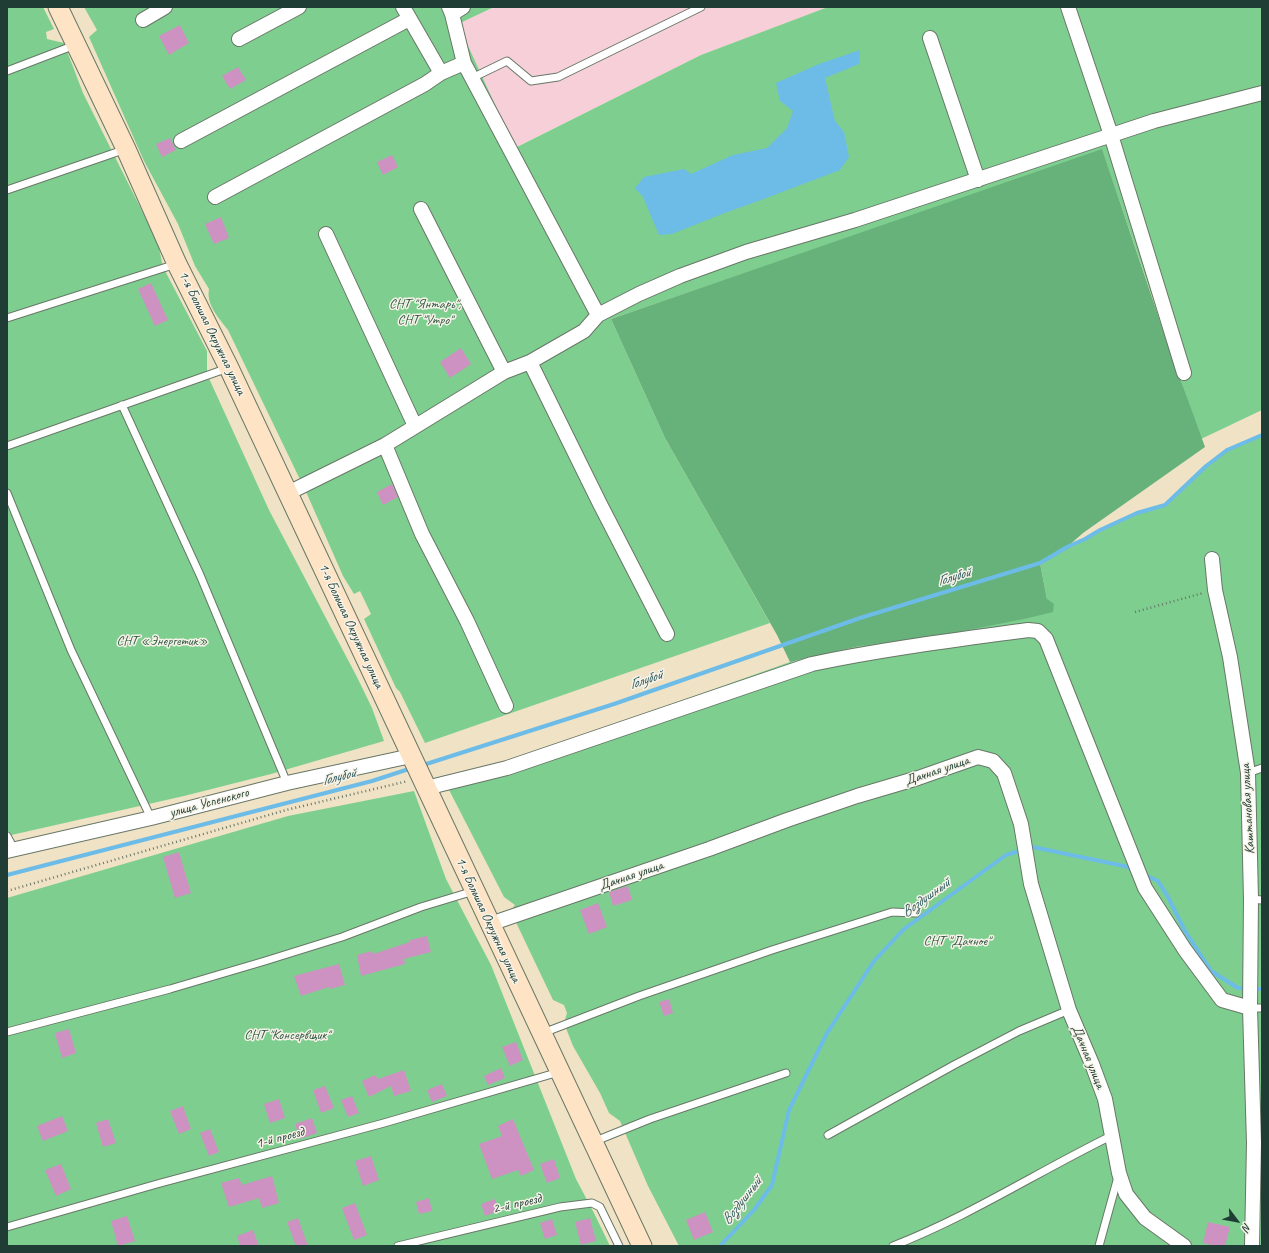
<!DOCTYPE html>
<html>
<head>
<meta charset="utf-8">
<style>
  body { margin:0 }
  #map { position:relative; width:1269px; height:1253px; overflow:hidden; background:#f0e2c5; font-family:Caveat,sans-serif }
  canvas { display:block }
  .frame { position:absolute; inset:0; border:8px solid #1f3d34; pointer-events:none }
  .north { position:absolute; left:1217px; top:1201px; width:40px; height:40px; -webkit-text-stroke:3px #f7f3e8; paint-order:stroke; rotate:122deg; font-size:11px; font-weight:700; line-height:16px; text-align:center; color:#1f3d34 }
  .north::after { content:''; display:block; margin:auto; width:14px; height:18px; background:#1f3d34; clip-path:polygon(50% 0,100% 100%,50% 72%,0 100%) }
</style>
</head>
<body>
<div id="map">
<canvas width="1269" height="1253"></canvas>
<div class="frame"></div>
<div class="north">N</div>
</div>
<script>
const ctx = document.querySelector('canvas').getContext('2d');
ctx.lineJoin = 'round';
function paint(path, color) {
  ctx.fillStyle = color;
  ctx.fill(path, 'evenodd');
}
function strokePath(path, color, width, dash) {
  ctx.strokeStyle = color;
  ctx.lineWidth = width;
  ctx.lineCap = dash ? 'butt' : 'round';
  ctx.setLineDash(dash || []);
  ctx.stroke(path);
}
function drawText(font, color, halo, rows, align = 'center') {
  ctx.font = font + ' Caveat,sans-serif';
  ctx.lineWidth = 3;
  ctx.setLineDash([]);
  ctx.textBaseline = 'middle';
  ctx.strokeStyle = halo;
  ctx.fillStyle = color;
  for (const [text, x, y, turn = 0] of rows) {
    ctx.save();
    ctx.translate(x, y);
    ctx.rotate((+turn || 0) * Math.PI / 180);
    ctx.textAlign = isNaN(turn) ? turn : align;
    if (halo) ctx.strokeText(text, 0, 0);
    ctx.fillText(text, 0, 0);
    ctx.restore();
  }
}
paint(new Path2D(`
  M494,7h334l-127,48 -187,93 -56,-124z`), '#f6cfd8');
paint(new Path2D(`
  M7,7h36l11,22 -8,3 1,7 17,4 19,50 75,150 5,24 44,84v23l62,136 88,167 15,31 12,33 -113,33 -87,22 -177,40z
  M84,7h410l-36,17 57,124 186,-93 127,-48h434v403l-61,29 -99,-289 -491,169 54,119 105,185 -345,120 -25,-51 -4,-4 -32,-69 7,-5 -11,-23 -6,3 -11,-18 -36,-82 -79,-164c-9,-12 -22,-25 -19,-41l-14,-23 -17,-42 -34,-63 -55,-124 8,-7z
  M1259,435h3v811h-583l-31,-60 -28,-65 -11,-8 -9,-20 -27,-47 -9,-23 3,-10 -3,-8 -11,-5 -40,-84 -2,-6 4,-5 -11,-8 -58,-113 344,-122 70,-16 187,-47 -7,-36 27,-16 18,-8 15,-9 37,-17 28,-8 41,-39 21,-16z
  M414,791l32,88 45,86 85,214 18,34 16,33h-603v-348l281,-82z`), '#7ecf8f');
paint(new Path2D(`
  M1102,149l65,193 38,105 -122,86 -16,14 -27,16 7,36 7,5 -1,8 -29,7 -81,16 -83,11 -70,16 -13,-27 -112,-197 -54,-119z`), '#66b27a');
paint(new Path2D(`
  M860,50l-1,14 -34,14 10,43 9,11 5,25 -9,13 -79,30 -39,14 -50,20 -13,1 -16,-38 -8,-9 9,-11 40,-8 7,5 42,-19 34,-7 20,-20 6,-17 -13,-10 -4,-18 43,-19z`), '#6cbce7');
strokePath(new Path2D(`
  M420,766l194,-62 246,-86 180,-55 27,-16 18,-8 15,-9 37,-17 28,-8 41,-39 21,-16 35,-15
  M7,875l365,-94 40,-13
  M1145,875l13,6 10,16 17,34 26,40 27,17 24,1
  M720,1246l34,-36 18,-25 17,-75 38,-77 47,-72 30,-32 102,-74 27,-8 91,19 11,4`), '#6cbce7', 4);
paint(new Path2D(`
  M180,25l9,18 -20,12 -10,-19z
  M238,67l8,13 -16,9 -8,-13z
  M170,138l6,12 -14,7 -6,-13z
  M392,155l6,12 -15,8 -6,-13z
  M221,217l8,21 -15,6 -9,-20z
  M151,283l17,37 -13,6 -17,-37z
  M461,348l10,16 -21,14 -10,-16z
  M392,484l6,13 -15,8 -6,-13z
  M179,852l12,41 -16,5 -12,-41z
  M628,886l4,14 -19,6 -4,-14z
  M598,903l9,24 -18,7 -9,-24z
  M427,936l4,16 -27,7 1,5 -44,12 -4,-21 15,-4 1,3 37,-12v-2z
  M339,964l6,21 -15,4 -1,-2 -28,9 -7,-20z
  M669,999l4,14 -9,3 -5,-14z
  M69,1029l7,24 -14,5 -7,-25z
  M516,1042l7,18 -13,6 -8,-19z
  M501,1068l4,10 -17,7 -4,-9z
  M404,1070l7,21 -17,5 -3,-10 -22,11 -7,-16 13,-6 3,4z
  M442,1084l5,12 -15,6 -5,-12z
  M325,1086l9,22 -13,5 -8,-23z
  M352,1096l7,17 -11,4 -7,-17z
  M279,1099l6,19 -15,5 -6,-19z
  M183,1106l8,23 -12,5 -9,-23z
  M62,1116l6,15 -25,10 -6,-15z
  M312,1118l5,15 -17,6 -5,-15z
  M108,1119l8,24 -13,4 -7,-24z
  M513,1119l21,51 -13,6 -3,-6 -26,9 -13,-35 23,-8 -4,-10z
  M210,1129l9,23 -10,4 -9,-23z
  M371,1156l8,24 -16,6 -8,-25z
  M554,1159l6,19 -13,5 -7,-19z
  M61,1164l10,25 -15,7 -11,-26z
  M272,1176l7,27 -17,5 -3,-10 -30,9 -8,-24 18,-5 3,7z
  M429,1198l3,13 -13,3 -3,-12z
  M495,1199l4,12 -14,5 -4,-12z
  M355,1203l12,32 -13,5 -12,-32z
  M705,1212l8,20 -19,8 -8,-20z
  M127,1216l8,25 -17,5 -7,-25z
  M298,1218l10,28h-12l-9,-24z
  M590,1218l6,23 -15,4 -6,-23z
  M552,1219l5,16 -12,4 -5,-16z
  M1208,1222l22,5 -5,19h-9l-13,-3z
  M253,1230l6,16h-19l-3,-10z`), '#cd92c1');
const lane = new Path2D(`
  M7,71l68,-26
  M472,78l35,-17 24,20 27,-4 143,-70
  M7,190l119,-41
  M7,318l169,-54
  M122,405l78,170 87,208
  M7,446l221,-78
  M7,493l64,157 80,168
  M1248,773l14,-5
  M7,836l7,13
  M1251,899l11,1
  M1250,1008h12
  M7,1032l163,-43 95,-28 77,-24 79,-30 53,-16
  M543,1033l96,-37 133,-46 120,-38 24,1
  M828,1135l126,-70 65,-34 50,-21
  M593,1142l57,-23 136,-46
  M7,1227l150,-43 227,-61 175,-51
  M398,1246l162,-39 32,-4 8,4 19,39
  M893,1246c77,-30 146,-75 220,-111
  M1099,1246l19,-69`);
const street = new Path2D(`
  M403,7l38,66 23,-10
  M449,7l3,7 12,49 134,252
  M1068,7l43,128 73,238
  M452,14l11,-7
  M143,20l22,-13
  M930,38l48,142
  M239,39l60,-32
  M181,141l228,-122
  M215,197l210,-113 16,-11
  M421,209l83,163
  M326,234l89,192
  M530,362l70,142 67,130
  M385,445l37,89 45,87 39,85
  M288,493l97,-48 119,-73 26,-10 54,-31 14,-16 41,-21 41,-18 66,-24 109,-32 299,-99 108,-28
  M1212,559l3,31 15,67 18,116 3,126 -1,109 4,135 -2,103
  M426,788l81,-20 305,-104c71,-15 143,-24 216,-34l10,1 8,8 99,249 40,62 37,50 28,8
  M7,851l144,-33 136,-35 124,-27
  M490,924l219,-75 78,-29 70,-24 61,-18 60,-21 15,4 11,12 17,51 10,60 38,126 23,54 13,35 14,74 7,21 19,24 39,28`);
const secondary = new Path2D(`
  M58,7l68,142 51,115 52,104 413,878`);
strokePath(lane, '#687767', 9);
strokePath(street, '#687767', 16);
strokePath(secondary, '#687767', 21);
strokePath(new Path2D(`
  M1135,612l68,-19
  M7,891l279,-81 122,-29`), '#687767', 2.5, [1, 3]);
strokePath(lane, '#fff', 7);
strokePath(street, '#fff', 14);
strokePath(secondary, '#fee4c5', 19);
drawText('14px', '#325a46', '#f7f3e8', [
  ["СНТ \"Янтарь\",",425,304],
  ["СНТ \"Утро\"",425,320],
  ["СНТ «Энергетик»",162,641],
  ["СНТ \"Дачное\"",957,941],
  ["СНТ \"Консервщик\"",287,1035]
]);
drawText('14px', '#1f3d34', '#f7f3e8', [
  ["1-я Большая Окружная улица",212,333,64],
  ["1-я Большая Окружная улица",351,626,65],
  ["Дачная улица",937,771,-19],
  ["улица Успенского",209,803,-15],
  ["Каштановая улица",1248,809,-93],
  ["Дачная улица",631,876,-19],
  ["1-я Большая Окружная улица",488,920,65],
  ["Дачная улица",1088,1057,68],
  ["1-й проезд",280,1138,-15],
  ["2-й проезд",517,1204,-13]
]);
drawText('italic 15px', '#325d61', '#f7f3e8', [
  ["Голубой",954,577,-17],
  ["Голубой",646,680,-19],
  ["Голубой",339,777,-14],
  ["Воздушный",926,898,-36],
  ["Воздушный",742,1201,-52]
]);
</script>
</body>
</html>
